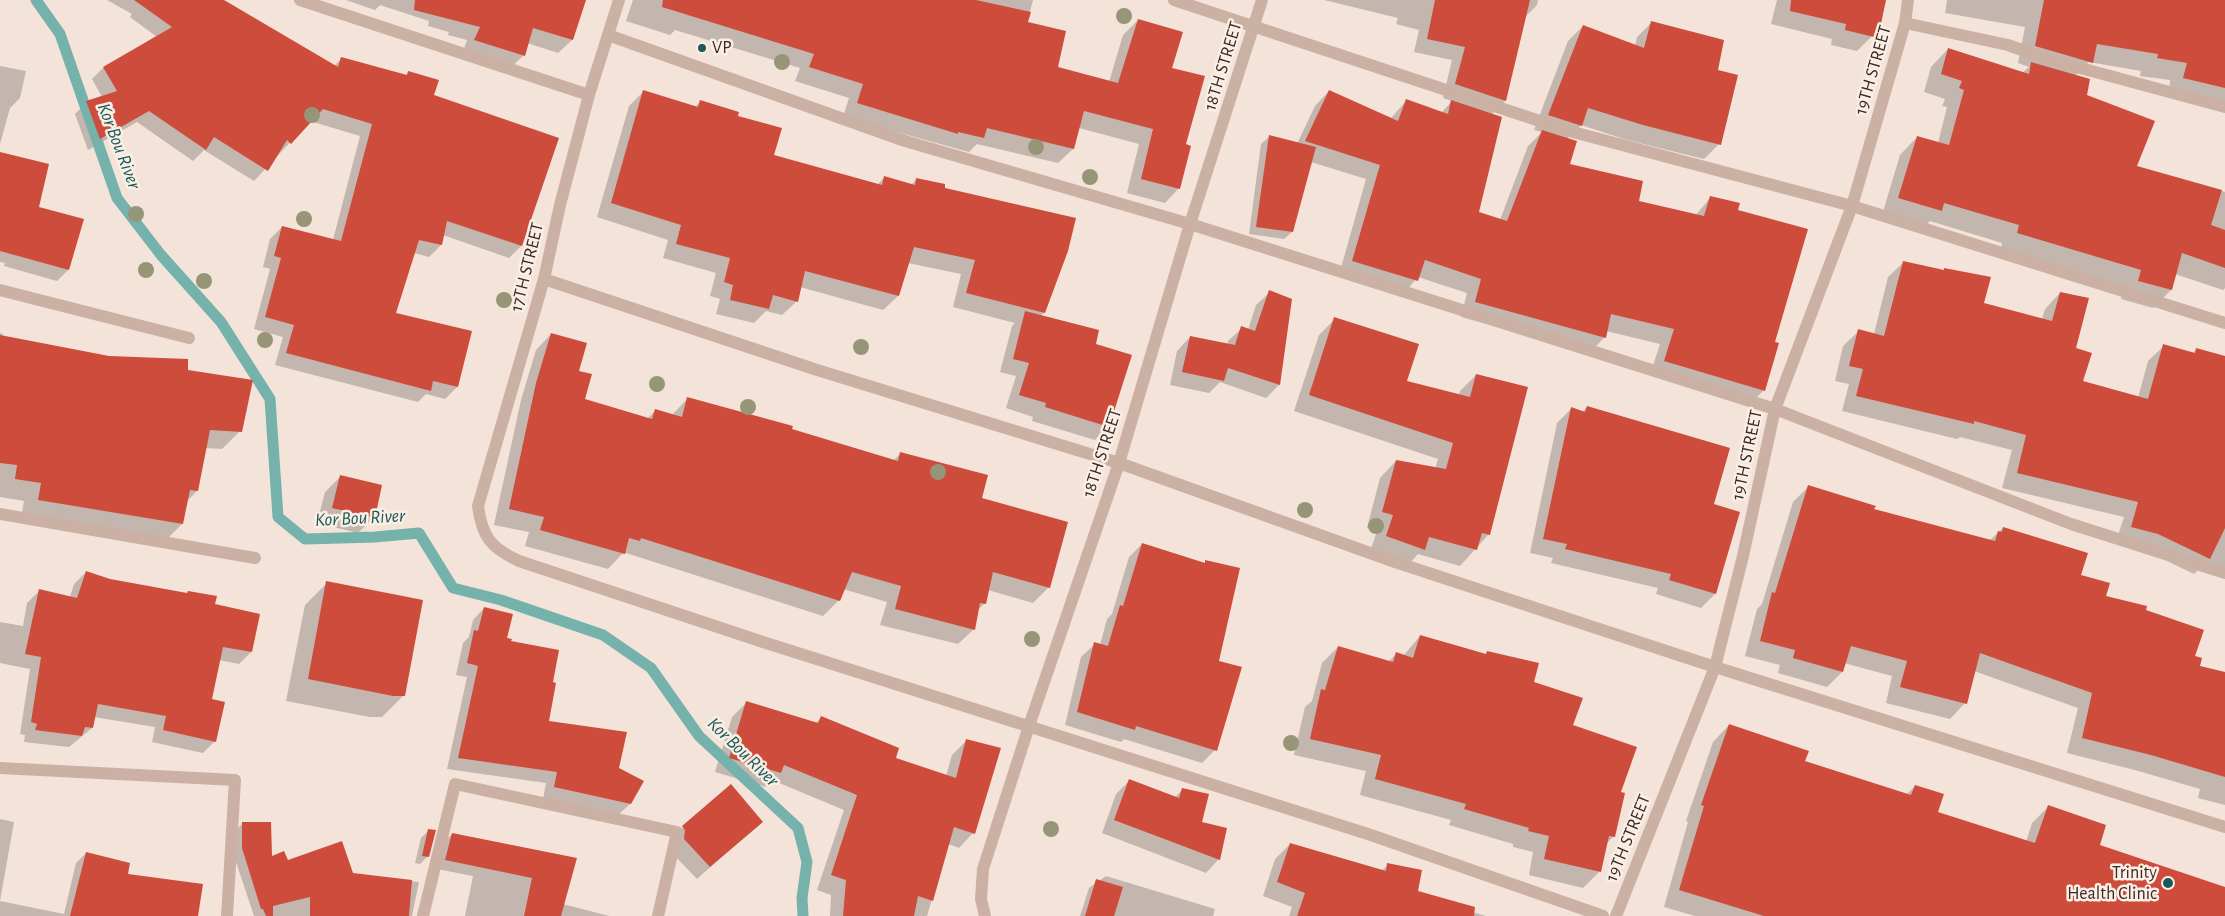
<!DOCTYPE html>
<html>
<head>
<meta charset="utf-8">
<style>
  body { margin:0 }
  canvas { display:block; background:#f3e3d9 }
</style>
</head>
<body>
<canvas width="2225" height="916"></canvas>
<script>
const ctx = document.querySelector('canvas').getContext('2d');
ctx.lineJoin = 'round';
function paint(path, color) {
  ctx.fillStyle = color;
  ctx.fill(path, 'evenodd');
}
function strokePath(path, color, width, dash) {
  ctx.strokeStyle = color;
  ctx.lineWidth = width;
  ctx.lineCap = dash ? 'butt' : 'round';
  ctx.setLineDash(dash || []);
  ctx.stroke(path);
}
function drawText(font, color, halo, rows, align = 'center') {
  ctx.font = font + ' "Alegreya Sans",sans-serif';
  ctx.lineWidth = 5;
  ctx.setLineDash([]);
  ctx.textBaseline = 'middle';
  ctx.strokeStyle = halo;
  ctx.fillStyle = color;
  for (const [text, x, y, turn = 0] of rows) {
    ctx.save();
    ctx.translate(x, y);
    ctx.rotate((+turn || 0) * Math.PI / 180);
    ctx.textAlign = isNaN(turn) ? turn : align;
    if (halo) ctx.strokeText(text, 0, 0);
    ctx.fillText(text, 0, 0);
    ctx.restore();
  }
}
paint(new Path2D(`
  M107,0h97l130,66 8,-8 63,18 3,-3 25,23 125,43 -37,107 -12,12 -66,-23 -2,10 -12,12 -15,-4 -20,61 77,18 -14,55 -12,12 -19,-5 -8,8 -143,-37 8,-28 -29,-8 16,-60 -7,-2 7,-28 12,-12 51,13 27,-104 -50,-15 -56,60 -50,-31 -11,11 -56,-39 -49,28 -13,-36 12,-12 15,-5 -10,-18 11,-11 54,-31 -27,-20 2,-3z
  M346,0h239l-13,40 -14,13 -31,-10 -3,12 -14,13 -48,-14 5,-14 -19,-5 1,-3 -21,-6 1,-5 -49,-16 -5,5z
  M633,0h400l-6,23 29,45 53,14 14,-47 15,-15 33,48 13,77 -5,43 -14,15 -38,-10 12,-49 -60,-16 -6,21 -15,14 -81,-19 -8,8 -126,-35 6,-19 -54,-17 5,-13 -125,-38 -5,5 -44,-14z
  M1324,0h214l-1,5 -12,12 -20,84 -14,14 -13,98 22,7 28,-74 14,-14 -8,-2 34,-89 15,-15 52,20 2,-9 15,-15 65,49 2,73 -15,15 -77,-19 -46,-15 -14,14 1,26 69,37 58,14 15,-18 27,13 36,132 -9,47 -15,15 -99,-30 10,-31 -54,-13 -1,6 -15,15 -129,-35 6,-24 -49,-16 -16,18 -63,-20 27,-96 -55,-17 -19,70 -8,7 -35,-5 12,-90 8,-7 28,7 18,-38 14,-15 62,27 16,-18 34,13 11,-12 -9,-3 9,-38 -38,-8 5,-22 -23,-6 2,-6z
  M1777,0h103l-8,36 -15,15 -26,-6 1,-6 -61,-15z
  M1947,0h278v109l-56,-13 1,-16 -30,-4 1,-5 -52,-9 -14,14 -2,26 63,65 89,25v96l-2,2 -48,-16 -4,16 -18,18 -32,-9 3,-12 -124,-36 2,-8 -72,-22 -7,7 -41,-13 18,-60 17,-18 21,6 9,-36 -5,-1 3,-7 -21,-7 7,-25 17,-18 74,24 7,-6 -11,-4 7,-36 -80,-14z
  M0,66l26,5 -6,27 -10,10 -10,36z
  M643,92l52,15 5,-5 37,15 36,39 104,29 7,-7 27,7 6,-6 26,10 101,124 -4,3 54,29 14,81 -13,14 -63,-19 1,-4 -27,-9 10,-32 -16,-4 12,-46 3,-3 -62,-16 8,-33 -53,-11 -10,33 -15,14 -83,-23 -3,14 -15,14 -16,-4 -12,12 -38,-9 4,-15 -10,-3 6,-23 -53,-15 5,-18 -71,-23 32,-111z
  M0,154l68,116 -11,11 -53,-15 1,-3 -5,-1z
  M1904,262l39,9 2,-2 38,35 59,15 3,-10 15,-16 22,89 56,16 10,-37 16,-15 28,8 4,-4 29,7v218l-25,-7 -6,6 -52,-25 -26,-7 8,-25 -122,-29 10,-38 -52,-13 -3,2 -115,-28 7,-27 -14,-3 8,-35 16,-15 15,3 14,-57z
  M1270,292l9,93 -13,13 -46,-16 -11,11 -39,-8 7,-34 13,-14 37,8 1,-4 14,-13 6,2 8,-25z
  M1335,319l71,63 53,13 1,-4 16,-16 13,159 -29,32 -42,-12 -10,11 -38,-13 7,-21 -10,-3 13,-50 16,-17 39,8 3,-10 -144,-48 25,-76z
  M0,333l3,1v3l184,34 53,60 -18,18 -17,-1 -8,43 -11,11 -4,22 -18,18 -143,-24 3,-17 -24,-4z
  M551,334l26,37 6,29 64,19 8,-8 17,4 16,-17 205,63 7,-7 81,45 68,88 -16,16 -45,-13 -3,13 -8,8 -3,18 -16,15 -78,-19 7,-23 -44,-13 -4,11 -16,16 -197,-63 -5,2 -13,14 -83,-23 4,-14 -35,-7 27,-125 15,-50z
  M1587,407l126,98 2,89 -14,14 -45,-14 2,-6 -107,-25 2,-5 -23,-5 27,-130 14,-14 11,3z
  M340,477l41,9 -8,32 -15,15 -41,-10 8,-31z
  M1808,487l65,23 117,30 13,-12 77,48 24,21 40,14 50,46 5,10 26,6v132l-27,-7 2,-9 -65,-19 -68,-17 11,-45 -104,-37 -9,32 -15,16 -64,-16 6,-27 -48,-13 -2,9 -15,15 -49,-14 2,-8 -35,-9 12,-47 5,-5 31,-102z
  M1142,544l62,20 2,-2 12,99 -3,89 -13,13 -78,-24 -3,3 -56,-17 16,-68 14,-13 5,1 7,-26 5,-5 17,-57z
  M86,572l24,8 104,25 37,47 -12,12 -20,-4 -9,40 5,41 -12,12 -51,-11 3,-15 -61,-10 -2,11 -23,19 -45,-5 1,-7 -5,-1 10,-65 -30,-6v-41l23,4 4,-23 12,-12 31,6 4,-13z
  M327,583l77,112 -22,22h-12l-84,-16 19,-96z
  M484,608l22,31 45,44 -3,39 70,47 12,35 -12,11 -75,-16 3,-16 -99,-14 20,-92 -11,-2 7,-32 6,-6 4,-17z
  M1420,636l64,19 4,-3 44,30 40,44 47,67 -5,43 -8,8 -7,28 -16,16 -54,-13 4,-23 -20,-5v-3l-64,-19 2,-5 -91,-25 6,-24 -72,-16 11,-48 7,-6 10,-38 16,-16 50,15 9,-9 6,3z
  M747,702l69,21 6,-6 72,42 52,17 6,-21 15,-15 6,93 -14,15 -11,-4 -21,72h-97l1,-21 -14,-5 27,-80 -72,-30 -6,7 -51,-15 17,-55z
  M1729,725l75,37 102,33 9,-9 21,27 90,29 6,-19 16,-16 50,39 127,43v27h-530l-31,-9 24,-85 -2,-1 27,-79z
  M1129,781l45,17 8,-8 37,69 -13,14 -104,-40 14,-39z
  M0,819l14,3 -14,79 64,13 12,-51 10,-10 111,63h-197z
  M761,822l-64,57 -26,-27 -1,-12 13,-13z
  M242,824l28,34 82,17 67,7 -7,34h-158l-20,-60 1,-25z
  M429,830l-1,26 -8,8 -5,-1 6,-25z
  M452,834l124,25 -13,45 46,12h-144l8,-40 -36,-7 6,-26z
  M1290,844l91,27 7,-6 29,27 38,15 31,9h-197l3,-9 -29,-11 12,-37z
  M1106,876l109,33 -2,7h-133l9,-28z`), '#0003');
strokePath(new Path2D(`
  M36,0l24,34 57,164 44,57 60,67 49,77 8,118 27,22 70,-2 44,-4 34,55 48,12 102,35 48,33 48,68 99,92 9,34 -5,36 1,18`), '#76b2ac', 11);
paint(new Path2D(`
  M134,0h90l114,67 3,-10 66,18 1,-4 31,9 -5,15 125,43 -37,108 -75,-25 -5,24 -23,-5 -23,73 76,18 -14,56 -25,-6 -2,10 -145,-38 8,-28 -29,-8 16,-59 -7,-2 8,-30 59,15 31,-117 -49,-15 -32,35 -4,-4 -19,31 -54,-34 -8,13 -57,-39 -49,28 -14,-38 31,-10 -14,-24 69,-40z
  M415,0h171l-13,40 -40,-12 -8,28 -51,-16 6,-13 -66,-17z
  M663,0h313l55,12 -3,10 38,9 -8,36 60,16 20,-64 45,13 -11,36 33,8 -19,68 5,2 -11,43 -39,-10 12,-50 -69,-18 -10,38 -87,-21 -3,10 -26,-6v2l-101,-31 6,-19 -54,-17 5,-13 -152,-47z
  M1435,0h95l-24,101 -51,-17 10,-37 -38,-8z
  M1791,0h95l-8,38 -33,-8 1,-6 -56,-13z
  M2044,0h181v88l-42,-10 4,-15 -30,-5 1,-4 -61,-10 -4,19 -58,-17z
  M1651,21l73,19 -6,30 20,5 -17,70 -78,-20 -55,-17 -6,18 -34,-11 35,-90 61,23z
  M1948,48l81,26 2,-12 59,17 -3,16 68,26 -18,45 85,24 -11,35 14,5v38l-43,-15 -10,37 -34,-9 3,-11 -124,-37 2,-8 -75,-22 -2,8 -44,-13 19,-62 32,9 15,-55 -5,-2 3,-7 -21,-7z
  M643,90l55,17 2,-7 39,12 -1,4 44,12 -8,27 108,30 2,-9 31,9 1,-7 29,6v4l131,30 -8,33 -23,62 -79,-20 9,-33 -61,-13 -15,49 -94,-25 -7,31 -25,-7 -4,14 -39,-9 3,-15 -9,-3 6,-24 -54,-14 5,-19 -70,-22z
  M1329,90l69,31 8,-22 42,15 3,-14 51,17 -23,95 28,9 35,-91 35,11 -7,23 73,17 -4,20 65,15 6,-20 30,7 -2,7 70,19 -33,113 4,1 -14,48 -101,-30 10,-32 -63,-15 -5,24 -131,-36 6,-23 -56,-19 -7,21 -66,-20 28,-96 -75,-24z
  M1269,135l47,12 -23,85 -37,-5z
  M0,152l49,12 -10,43 45,12 -15,51 -69,-19z
  M1903,261l41,9v-2l47,9 -7,26 68,18 8,-29 29,6 -13,50 16,5 -9,28 65,18 15,-55 32,9 1,-5 29,8v172l-15,31 -52,-25 -27,-7 7,-25 -121,-29 9,-38 -52,-14v3l-118,-28 7,-27 -14,-3 9,-37 26,7z
  M1269,290l23,9 -12,86 -52,-17 -4,13 -42,-9 8,-36 45,9 6,-19 14,5z
  M1025,311l74,19 -3,14 36,11 -23,72 -64,-20 1,-4 -27,-8 10,-32 -16,-4z
  M1334,317l85,27 -12,37 63,16 6,-23 52,13 -38,148 -8,-2 -5,17 -48,-13 -4,13 -39,-14 7,-21 -11,-3 14,-52 50,9 7,-26 -144,-48z
  M551,333l36,10 -8,28 13,3 -7,25 67,20 3,-10 27,8 5,-20 106,29 -1,3 106,32 2,-9 88,23 -6,23 86,24 -18,66 -57,-16 -7,32 -6,-1 -5,27 -80,-21 6,-23 -49,-14 -12,29 -199,-63 -1,3 -11,-3 -4,16 -85,-24 4,-13 -35,-8 27,-126z
  M0,335l109,21 79,3v11l65,10 -11,52 -32,-2 -12,61 -8,-1 -7,34 -145,-24 3,-17 -26,-4 2,-14 -17,-2z
  M1587,406l143,42 -16,56 26,8 -24,82 -47,-14 2,-6 -106,-25 2,-5 -24,-5 28,-132 14,5z
  M340,475l42,10 -7,33 -43,-10z
  M1808,485l68,21 -2,3 121,32 3,-10 4,1 1,-5 85,26 -7,22 29,8 -4,13 41,10 -1,4 58,20 -9,26 7,2 -2,8 25,6v105l-74,-22 -69,-17 10,-45 -112,-40 -13,51 -67,-17 7,-26 -56,-15 -8,26 -50,-14 2,-8 -35,-9 12,-49 3,1z
  M1142,543l63,20v-3l35,8 -21,93 23,6 -25,84 -81,-25 -1,4 -58,-18 17,-70 14,4 12,-41 3,1z
  M86,571l24,8 77,14 1,-2 29,5 -2,8 45,10 -8,38 -29,-5 -11,52 13,3 -9,40 -53,-12 3,-14 -68,-12 -5,24 -8,-1 -3,9 -47,-6 2,-6 -6,-2 10,-65 -16,-3 14,-65 38,9z
  M326,581l97,19 -18,96h-12l-85,-17z
  M484,607l29,7 -6,24 5,1 -1,2 48,9 -6,32 3,1 -7,38 78,11 -8,36 25,13 -13,23 -77,-17 3,-15 -99,-14 20,-92 -11,-3 7,-33 4,1z
  M1420,635l66,19 1,-3 52,12 -5,19 49,16 -10,27 64,22 -16,45 4,1 -10,44 -6,-1 -8,36 -57,-13 5,-23 -21,-5 1,-3 -65,-19 2,-5 -91,-25 6,-24 -71,-16 11,-50 4,1 13,-44 55,16 3,-10 17,6z
  M746,701l72,22 3,-7 78,32 -3,10 60,20 10,-39 35,9 -26,86 -21,-7 -21,74 -15,-5 -4,20h-71l3,-36 -15,-5 26,-80 -73,-30 -3,8 -52,-15z
  M1729,724l80,27 -4,10 106,34 4,-10 29,9 -6,18 97,31 13,-38 58,20 -6,20 125,42v29h-461l-85,-26 25,-84 -3,-1z
  M1129,779l50,19 3,-10 27,6 -7,28 25,6 -7,32 -106,-40z
  M731,784l32,38 -53,45 -26,-28 1,-9 -3,-4z
  M242,822h29l1,34 12,-5 4,9 54,-19 11,32 59,7 -3,36h-99v-19l-37,9v10h-7l-3,-7h-2l-19,-61z
  M428,829l8,1 -7,27 -7,-1z
  M452,833l125,25 -16,58h-37l8,-38 -87,-18z
  M1290,843l96,28 1,-8 35,7 -4,21 57,16 -1,9h-177l8,-23 -28,-11z
  M86,852l44,11 -2,11 75,10 -5,32h-128z
  M1096,879l27,8 -9,29h-29z`), '#cd4c3c');
strokePath(new Path2D(`
  M300,0l289,95
  M619,0l-30,95 -29,110 -16,74 -66,227c4,31 13,42 41,55l244,81 608,193 232,81
  M1174,0l399,132 279,74 373,117
  M1905,23l103,22 39,14 178,48
  M608,35l297,106 285,83 585,185 296,115 154,49
  M544,279l270,90 305,94 276,99 320,105 510,160
  M0,290l189,48
  M0,514l255,44
  M0,768l235,12 -8,136
  M423,916l32,-132 222,48 -19,84
  M985,916l-4,-17 2,-30 46,-143 90,-263 71,-239 72,-224
  M1616,916l99,-249 28,-111 32,-147 77,-203 53,-183 3,-23`), '#cbb1a4', 12);
ctx.fillStyle = '#979578';
for (const [x, y] of [
  [1124,16],
  [782,62],
  [312,115],
  [1036,147],
  [1090,177],
  [136,214],
  [304,219],
  [146,270],
  [204,281],
  [504,300],
  [265,340],
  [861,347],
  [657,384],
  [748,407],
  [938,472],
  [1305,510],
  [1376,526],
  [1032,639],
  [1291,743],
  [1051,829]
]) {
  ctx.beginPath();
  ctx.arc(x, y, 8, 0, 2 * Math.PI);
  ctx.fill();
}
for (const [x, y, r, color] of [
  [702,48,5,"#195a56"],
  [2168,883,6,"#195a56"]
]) {
  const dot = new Path2D();
  dot.arc(x, y, r, 0, 2 * Math.PI);
  ctx.fillStyle = color;
  ctx.fill(dot);
  strokePath(dot, '#faeee5', 2);
}
drawText('18px', '#362926', '#faeee5', [
  ["VP",712,48],
  ["Trinity",2157,873,"right"],
  ["Health Clinic",2157,894,"right"]
], 'left');
drawText('18px', '#362926', '#faeee5', [
  ["18TH STREET",1223,66,-73],
  ["19TH STREET",1873,70,-74],
  ["17TH STREET",527,267,-76],
  ["18TH STREET",1102,453,-72],
  ["19TH STREET",1747,455,-78],
  ["19TH STREET",1628,838,-68]
]);
drawText('italic 19px', '#195a56', '#faeee5', [
  ["Kor Bou River",119,146,69],
  ["Kor Bou River",360,518,-3],
  ["Kor Bou River",743,752,44]
]);
</script>
</body>
</html>
